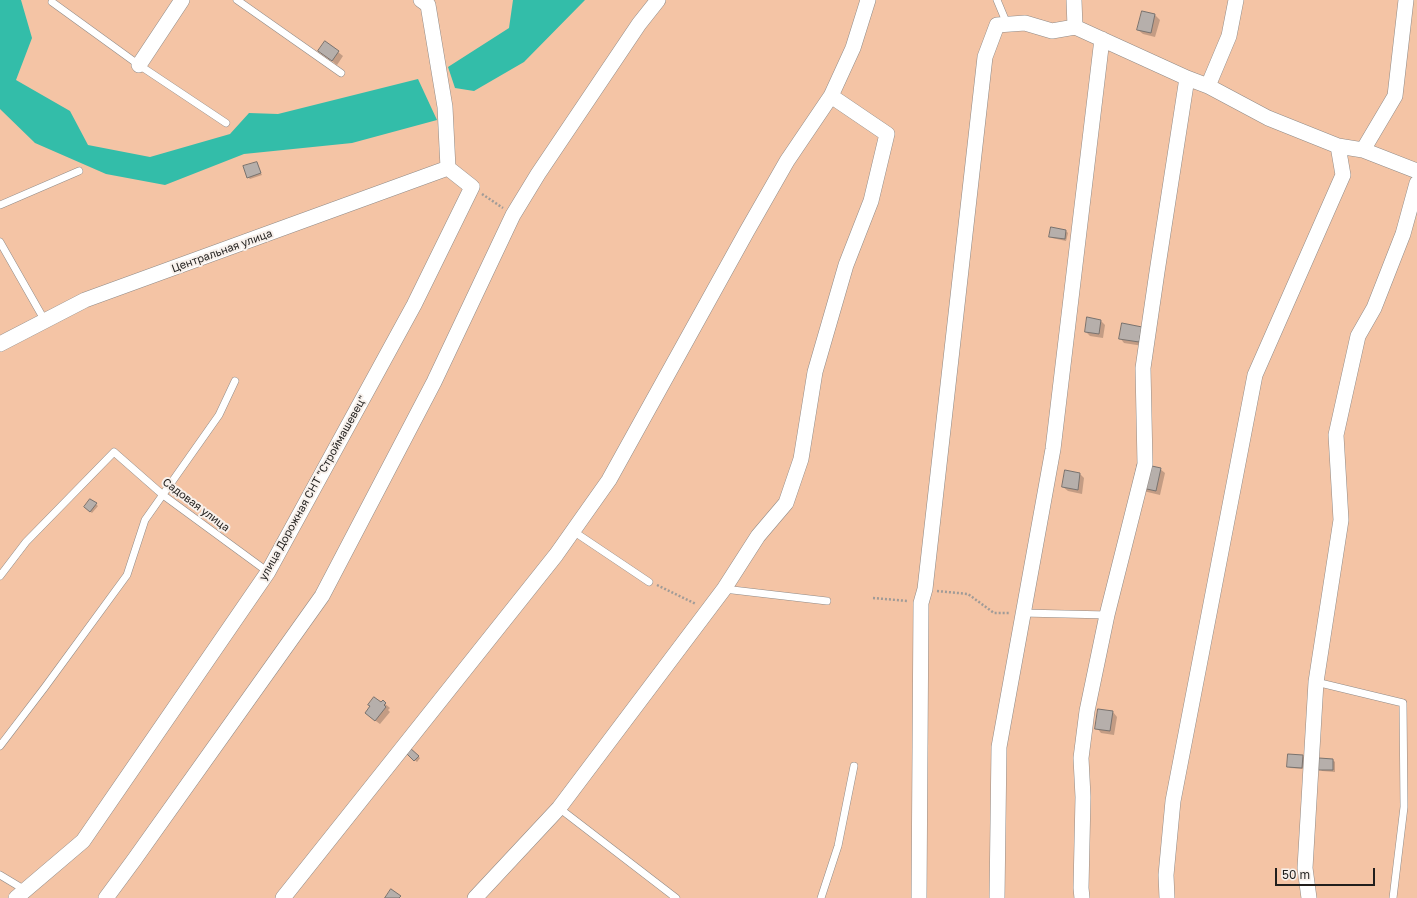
<!DOCTYPE html>
<html>
<head>
<meta charset="utf-8">
<style>
  body { margin:0 }
  #map { position:relative; width:1417px; height:898px; overflow:hidden; background:#ebe4df; font-family:"Golos Text",sans-serif }
  canvas { display:block }
  .scale { position:absolute; left:1275px; top:868px; width:100px; height:18px; box-sizing:border-box; border:2px solid #211f1d; border-top:0; padding-left:5px; font-size:12px; line-height:14px; white-space:nowrap; color:#211f1d; -webkit-text-stroke:3px #f8f1ec; paint-order:stroke }
</style>
</head>
<body>
<div id="map">
<canvas width="1417" height="898"></canvas>
<div class="scale">50 m</div>
</div>
<script>
const ctx = document.querySelector('canvas').getContext('2d');
ctx.lineJoin = 'round';
function paint(path, color) {
  ctx.fillStyle = color;
  ctx.fill(path, 'evenodd');
}
function strokePath(path, color, width, dash) {
  ctx.strokeStyle = color;
  ctx.lineWidth = width;
  ctx.lineCap = dash ? 'butt' : 'round';
  ctx.setLineDash(dash || []);
  ctx.stroke(path);
}
function drawText(font, color, halo, rows, align = 'center') {
  ctx.font = font + ' "Golos Text",sans-serif';
  ctx.lineWidth = 4;
  ctx.setLineDash([]);
  ctx.textBaseline = 'middle';
  ctx.strokeStyle = halo;
  ctx.fillStyle = color;
  for (const [text, x, y, turn = 0] of rows) {
    ctx.save();
    ctx.translate(x, y);
    ctx.rotate((+turn || 0) * Math.PI / 180);
    ctx.textAlign = isNaN(turn) ? turn : align;
    if (halo) ctx.strokeText(text, 0, 0);
    ctx.fillText(text, 0, 0);
    ctx.restore();
  }
}
paint(new Path2D(`
  M0,0h1417v898h-1417z`), '#f4c4a5');
paint(new Path2D(`
  M0,0h21l11,38 -16,42 54,31 18,34 62,12 80,-23 19,-21 29,1 140,-35 19,41 -85,23 -108,11 -79,31 -59,-11 -71,-31 -35,-34z
  M513,0h72l-61,62 -50,29 -19,-3 -7,-21 61,-39z`), '#33bda9');
paint(new Path2D(`
  M1143,12l12,3 5,5 -5,17 -12,-3 -5,-4z
  M319,51l19,1 5,4 -6,9z
  M256,163l6,12 -12,4 -2,-2z
  M1066,231l2,2 -2,8 -14,-3 -1,-2z
  M1101,321l4,4 -2,13 -13,-2 -4,-4z
  M1141,328l2,18 -19,-3 -4,-5z
  M1160,469l5,4 -5,22 -21,-5z
  M1080,474l4,4 -2,16 -14,-3 -5,-4z
  M91,500l7,6 -6,7 -5,-4z
  M383,702l7,6 -2,2 2,2 -10,12 -10,-7 1,-11 11,-3z
  M1113,712l4,5 -3,18 -13,-2 -4,-5z
  M410,749l10,9 -3,4 -10,-9z
  M1303,756l2,2 -1,11 -14,-1 -2,-2z
  M1320,759l13,1 2,2v10l-13,-1 -2,-2z`), '#0003');
const building = new Path2D(`
  M1142,11l13,3 -4,19 -14,-3z
  M325,41l14,10 -7,10 -14,-10z
  M257,162l4,11 -14,5 -4,-12z
  M1051,227l15,3 -1,9 -16,-2z
  M1087,317l14,3 -2,14 -14,-2z
  M1122,323l20,4 -3,15 -20,-3z
  M1138,463l23,5 -5,23 -23,-5z
  M1065,470l15,3 -2,17 -16,-3z
  M90,499l7,4 -7,9 -6,-5z
  M374,697l7,5 2,-2 3,3 -2,2 2,2 -11,14 -10,-8 5,-7 -2,-1z
  M1098,709l15,2 -3,20 -15,-2z
  M410,748l9,8 -5,5 -8,-8z
  M1288,754l15,1 -1,13 -15,-1z
  M1319,758l14,1v11h-14z
  M391,889l10,7 -2,2h-14z`);
paint(building, '#b6afab');
strokePath(building, '#79736f', 1);
const lane = new Path2D(`
  M237,0l104,73
  M997,0l10,24
  M52,2l87,63 87,58
  M0,205l79,-34
  M0,242l45,79
  M573,531l76,51
  M0,576l26,-34 88,-90 49,43 105,77
  M724,589l103,12
  M1023,613l84,2
  M1316,682l87,21 1,104 -11,91
  M0,746l45,-59 82,-112 18,-55 74,-105 16,-34
  M559,808l117,90
  M0,875l25,15
  M821,898l17,-52 16,-80`);
const street = new Path2D(`
  M1074,0l1,27
  M139,65l43,-65
  M1208,86l21,-50 7,-36
  M1363,150l32,-54 11,-96
  M0,344l85,-44 363,-132 -3,-61 -17,-102 -7,-5
  M16,898l67,-57 185,-269 146,-267 58,-118 -24,-19
  M106,898l28,-38 188,-264 112,-214 79,-167 25,-41 101,-150 19,-24
  M283,898l273,-343 53,-75 138,-249 40,-70 44,-65 22,-48 15,-48
  M475,898l84,-90 165,-219 34,-53 28,-33 15,-44 14,-87 31,-107 25,-64 16,-67 -56,-38
  M919,898l2,-295 4,-14 60,-532 12,-32 28,-2 27,8 23,-4 112,51 21,8 60,32 70,28 25,4 54,21
  M997,898l2,-151 54,-298 49,-410
  M1082,898l-1,-10 2,-91 -2,-39 6,-47 20,-96 38,-151 -2,-96 14,-96 30,-194
  M1167,898l-1,-23 7,-74 82,-426 88,-200 -5,-29
  M1309,898l-4,-30 11,-186 25,-162 -5,-85 22,-99 16,-28 29,-74 14,-51`);
strokePath(lane, '#918b87', 8);
strokePath(street, '#918b87', 16);
strokePath(new Path2D(`
  M482,194l21,14
  M657,585l39,19
  M937,591l31,3 26,19h16
  M873,598l35,3`), '#a09b97', 2.5, [2, 2]);
strokePath(lane, '#fff', 7);
strokePath(street, '#fff', 15);
drawText('11px', '#211f1d', '#f8f1ec', [
  ["Центральная улица",222,251,-20],
  ["улица Дорожная СНТ \"Строймашевец\"",313,488,-61],
  ["Садовая улица",196,505,37]
]);
</script>
</body>
</html>
